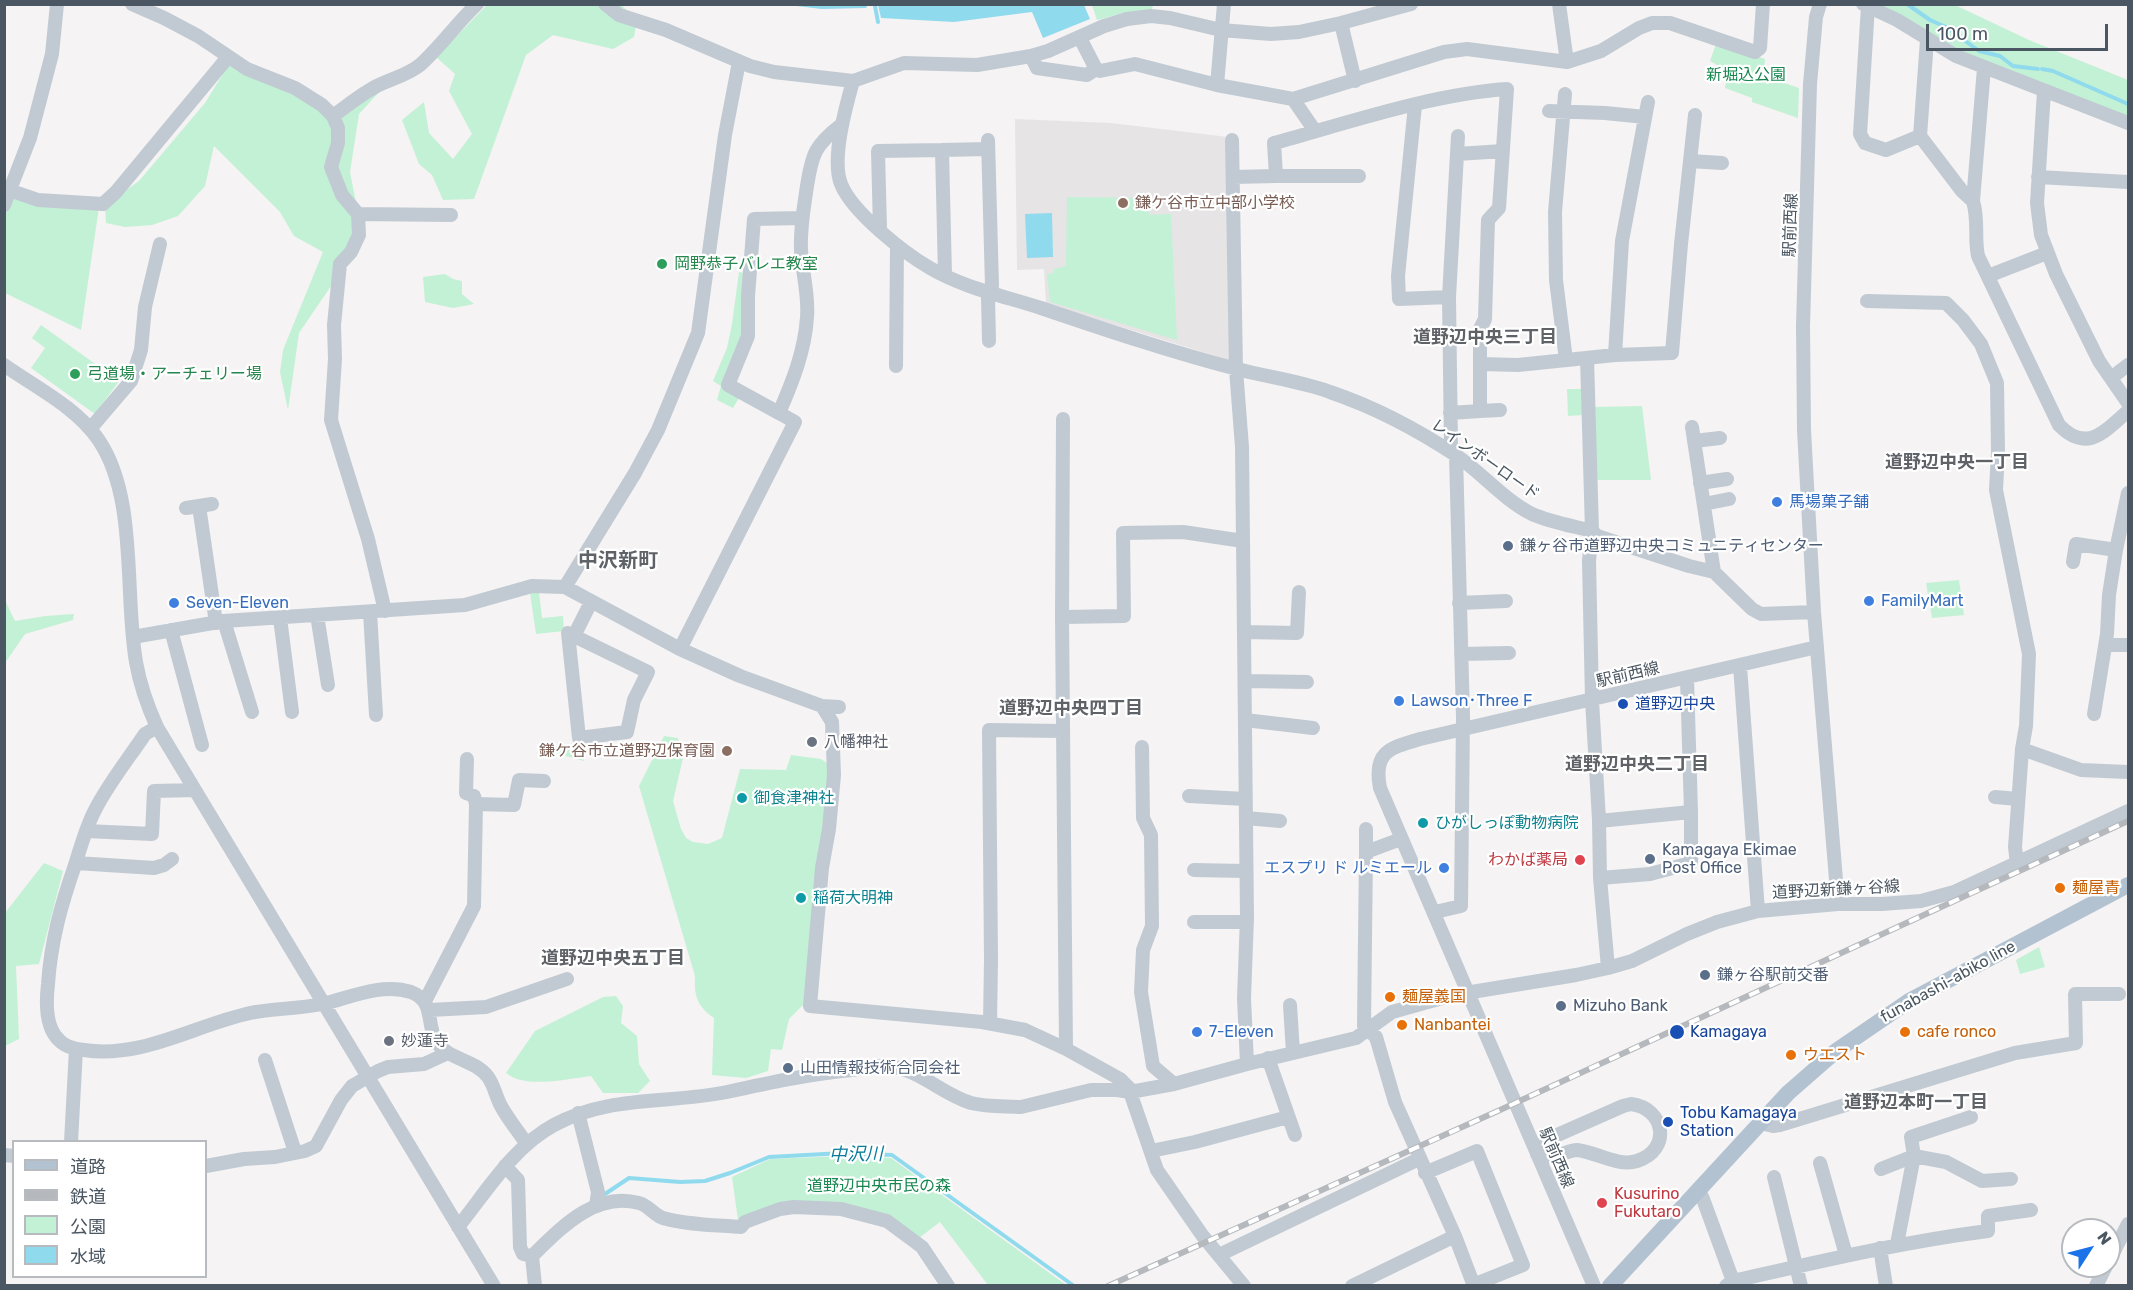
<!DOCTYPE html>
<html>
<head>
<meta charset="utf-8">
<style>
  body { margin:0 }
  #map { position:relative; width:2133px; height:1290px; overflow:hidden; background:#f5f3f3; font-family:Rubik,"Noto Sans JP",sans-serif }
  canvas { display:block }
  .frame { position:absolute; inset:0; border:6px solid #4a5661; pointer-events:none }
  .legend { position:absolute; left:12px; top:1140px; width:195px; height:138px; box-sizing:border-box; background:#fff; border:2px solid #b7bbc0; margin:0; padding:8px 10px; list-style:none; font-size:18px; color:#4a5661 }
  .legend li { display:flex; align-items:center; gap:12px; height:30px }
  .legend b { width:30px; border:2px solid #b7bbc0 }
  .north { position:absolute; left:2061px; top:1218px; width:60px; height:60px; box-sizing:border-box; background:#fff; border:2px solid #b7bbc0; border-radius:50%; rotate:54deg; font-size:16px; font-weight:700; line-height:24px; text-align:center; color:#4a5661 }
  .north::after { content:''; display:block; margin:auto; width:21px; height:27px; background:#1a73e8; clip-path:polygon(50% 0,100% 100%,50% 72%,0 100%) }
  .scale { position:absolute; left:1926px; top:24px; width:182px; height:27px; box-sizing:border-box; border:3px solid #4a5661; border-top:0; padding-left:8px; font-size:18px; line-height:21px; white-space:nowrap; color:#4a5661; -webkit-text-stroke:4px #fff; paint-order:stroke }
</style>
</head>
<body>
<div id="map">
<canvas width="2133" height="1290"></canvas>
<div class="frame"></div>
<ul class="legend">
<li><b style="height:8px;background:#b3c2d1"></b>道路</li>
<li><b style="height:8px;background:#b5b8bd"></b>鉄道</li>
<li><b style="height:16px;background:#c3f1d5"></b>公園</li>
<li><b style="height:16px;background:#90daee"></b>水域</li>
</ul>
<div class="north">N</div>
<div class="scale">100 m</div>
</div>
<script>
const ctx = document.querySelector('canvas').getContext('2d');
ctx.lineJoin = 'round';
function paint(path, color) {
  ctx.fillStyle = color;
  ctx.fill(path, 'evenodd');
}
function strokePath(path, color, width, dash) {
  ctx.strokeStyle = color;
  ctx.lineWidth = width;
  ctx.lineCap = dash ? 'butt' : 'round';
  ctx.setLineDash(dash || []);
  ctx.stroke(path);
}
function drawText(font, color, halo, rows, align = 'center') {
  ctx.font = font + ' Rubik,"Noto Sans JP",sans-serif';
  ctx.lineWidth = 4.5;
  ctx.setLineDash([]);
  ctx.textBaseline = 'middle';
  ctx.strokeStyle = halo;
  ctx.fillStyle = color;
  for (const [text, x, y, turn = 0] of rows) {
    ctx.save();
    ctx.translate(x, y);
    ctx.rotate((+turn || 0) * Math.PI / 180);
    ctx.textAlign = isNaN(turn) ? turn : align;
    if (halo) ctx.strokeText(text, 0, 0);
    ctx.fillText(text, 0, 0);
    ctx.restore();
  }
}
paint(new Path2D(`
  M1015,119l96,4 117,14 4,217 -3,6 -183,-56 -2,-35 -27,1z`), '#e6e4e5');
paint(new Path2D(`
  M487,5h134l16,14 -3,18 -21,12 -60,-14 -27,20 -52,144 -31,1 -11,-25 -13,-11 -17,-44 22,-18 5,31 24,26 19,-25 -23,-43 6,-17 -19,-17z
  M1092,5h61l-1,5 -29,3 -26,7z
  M1882,5h73l74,35 99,40v38l-167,-67z
  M1716,44l49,15 -1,17 35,12 -1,30 -46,-16v-4l-27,-10 3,-17 -18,-10z
  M229,64l72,32 29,21 51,-27 -22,24 -9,58 13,67 -64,94 -11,77 -8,-38 3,-22 40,-98 -29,-16 -14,-24 -66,-66 -9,40 -27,30 -26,9 -27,2 -19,-4 -1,-18 34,-24 66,-78z
  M11,195l88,12 -18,123 -76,-37v-79z
  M1067,197l82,1v17l22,-1 6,126 -127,-38 -3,-28 7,-1v-4l12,-3z
  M739,272l5,1 1,59 -21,56 15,10 -6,10 -16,-8 4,-14 -8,-5 14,-33 5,-24z
  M445,274l8,5 9,2v13l12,10 -21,4 -28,-6 -2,-25z
  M41,325l78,56 -24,33 -64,-46 14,-20 -13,-10z
  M1567,389h15l1,26 -15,1z
  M1642,406l9,74h-54l-3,-73z
  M1959,580l5,35 -32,3 -6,-35z
  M539,592l3,26 21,-2 1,15 -28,3 -6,-41z
  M4,598l11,23 30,-5 29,-2 -1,6 -48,14 -20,29z
  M664,736l14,2 5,20 -10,43 8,28 5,9 7,4 15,2 14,-6 18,-69 46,1 5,-15 30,4 10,7 -25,236 -17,17 -7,31 -11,-1 -3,22 -22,7 -34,-3 2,-57c-17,-12 -20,-22 -19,-42l-56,-190z
  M585,745l-1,16 -36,-10 1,-5z
  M44,863l19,8 -24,93 -23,2 3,73 -14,7v-133z
  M2039,947l6,20 -25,7 -4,-14z
  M616,996l7,10 -2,17 16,13 2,28 11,17 -12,12h-35l-12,-17c-24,3 -66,13 -85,-3l29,-42 68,-34z
  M842,1156l49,2 175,127h-78l-48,-63 -21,16 -78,-33 -103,15 -6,-43 38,-18z`), '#c3f1d5');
paint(new Path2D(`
  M878,5h206l6,14 -47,19 -11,-26 -78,10 -73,-4z
  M1052,213l1,44 -26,1 -2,-44z`), '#90daee');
strokePath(new Path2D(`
  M797,4l25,3 43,-1
  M1907,4l23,16 16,7 33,24 21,5 13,10 25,3
  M875,6l3,16
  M2042,69l11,2 75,33
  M605,1194l24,-16 51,4 25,-1 25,-8 39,-16 74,-4 49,2 182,131`), '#90daee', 4);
strokePath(new Path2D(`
  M132,4l32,14 34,18 49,33 48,19 27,17 11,11 5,12v15l-7,24 11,28 16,19 1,21 -8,17 -11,12 -6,61 1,34 -4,61 37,119 17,72
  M605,4l14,11 47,15 84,36 24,6 79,9 51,-18 73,2 54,-9 17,-5 56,-25 23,-7 24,-3 19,2 51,12 50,4 28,-2 42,-9 70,-19
  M1559,4l8,58
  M1820,4l-4,13 -6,67 -7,242 1,104 10,182 24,292
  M1863,4l34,16 59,36 172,67
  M1868,6l-8,128 5,9 21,7 34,-14 7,-96
  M1341,23l14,58
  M1080,38l16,31 4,2 35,-7 82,21 76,14 151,-47 23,-3 100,13 34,-11 38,-23 13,-5h18l85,29 5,-4 3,-44
  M1031,56l6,12 50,7 9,-6
  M1984,68l-11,133c6,21 1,35 5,55l81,169c28,29 46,6 69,-14
  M853,81c-7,25 -22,78 -12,103 11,28 63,69 89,84 34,20 74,28 111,40 65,22 130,44 196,61 30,8 63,12 93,23 44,15 88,38 127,64 26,18 47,44 75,58 18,8 41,12 60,17l5,5 92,30 25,6 38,37 9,5 53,-2
  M1217,85l7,-81
  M2044,91l-7,112 4,32 15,39 43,87 29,42
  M1565,94l-10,118 1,68 10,80
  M1293,99l22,32
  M1415,105l-17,171 1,23 50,-2
  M1549,111l56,2 40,4
  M333,116c14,-10 27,-21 42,-29 15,-8 31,-11 45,-22 20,-18 37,-42 57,-61
  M1920,136l42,55 11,10
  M988,140l4,146 -4,11 1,44
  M1232,140l4,229 6,78 5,470 -3,81 3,66
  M942,150l46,-1
  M1457,154l46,-3
  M1690,161l32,2
  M1276,176h83
  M1233,177l43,-1 -2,-33c73,-20 158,-49 233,-54l-8,119 -11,12 -3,99 -5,10v82l-30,2
  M2038,177l90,5
  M9,190l29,10 65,4 13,-12 112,-135
  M4,205l26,-67 22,-84 5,-50
  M358,214l93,1
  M880,229l-2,-78 64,-1 3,125
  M1988,276l59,-23
  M1867,301l79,2 17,17 18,24 16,39 1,69 -2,38 33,164 -3,72 -4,23 -7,98 2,17
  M1615,355l7,-114 26,-139
  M1587,358l5,173 -3,30 3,139 7,120 1,58 8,90
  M1480,364l38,1 97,-10 57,-2 9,-109 14,-129
  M4,365c31,22 72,42 94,74 40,58 26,154 38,223 4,23 11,43 21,65l337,559
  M896,366l1,-120
  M2111,378l17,-13
  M1480,411l20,-1
  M779,413l-51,-28 20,-49v-40l6,-77 47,-1
  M1692,427l22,145
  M90,429l41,-48 10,-31 4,-43 15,-63
  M1694,441l26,-3
  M1700,483l27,-4
  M1704,504l25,-5
  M199,506l17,117
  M186,508l26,-4
  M2073,562l3,-18 40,6
  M565,587l70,-114 23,-43 40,-97 27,-198 14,-73
  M1459,603l47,-2
  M370,612l6,103
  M317,615l11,70
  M1062,617l1,-198
  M280,618l12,94
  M224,621l28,91
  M171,630l31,115
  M1244,632l53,1 2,-41
  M574,636l-6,-3 11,105 48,-6 7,-32 14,-28 -74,-36 17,-34
  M133,637l91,-16 241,-16 67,-19 33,1 115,62 60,27 82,30 17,1
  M2106,645h22
  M680,649l115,-227 -16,-9c13,-30 26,-62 28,-96 2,-22 -5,-45 -6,-68 -1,-22 3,-42 6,-63 5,-32 8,-41 34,-61
  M1461,654l48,-1
  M1740,666l18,245
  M1687,678l4,134
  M1246,681l61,1
  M822,706l10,16 2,53 -5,54 -7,39 -12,138 172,16 43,8 41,19 54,30 12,12
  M2094,714l13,-80 2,-39 7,-45 12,-57
  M1245,720l68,8
  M157,727l-12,7c-16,24 -37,50 -50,76 -9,17 -14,36 -20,55 -14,40 -24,76 -27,119 -2,17 -3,43 11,56 6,7 16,9 25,10 58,9 111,-25 166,-37 25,-5 52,-4 77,-10 26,-7 56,-20 84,-11 24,9 15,31 25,49 11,19 39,18 52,36 6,8 8,20 13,29 7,13 17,25 25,37
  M1142,747l1,71 8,17 1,91 -9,24 -2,42 12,74 21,18
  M2022,749l59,21 47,2
  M467,759l-1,34 8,3 2,8
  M1189,796l56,3
  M1995,797l23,2
  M1246,818l34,3
  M1599,821l92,-9v51l-41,11 -50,4
  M1366,829v23
  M86,831l66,3 2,-43 41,-1
  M1401,839l-35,13 -2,174 12,11 19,65 60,134 19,50
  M76,863l78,5 10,-3 8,-6
  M1194,870l51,1
  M1435,912l26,-6 2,-189 -7,-262 -5,-10 -2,-148 9,-161
  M1194,922h53
  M425,1001l49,-95 2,-102 38,1 5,-25 25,1
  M1290,1005l3,48
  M430,1010l56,-3 81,-28
  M990,1023l1,-63 -2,-230 74,1
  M1066,1049l-4,-432 62,-1 -1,-83 60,-1 60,9
  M1268,1058l27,77
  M265,1060l30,92
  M1130,1092l27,78 45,65 42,51
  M1631,1104c33,4 42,45 6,57 -19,6 -41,-9 -60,-11 -8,0 -14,5 -22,6 -5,2 -13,-1 -18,-2l9,-14 77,-34z
  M578,1113l20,79 -2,14
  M1971,1117l-60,20 3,19 32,6 36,19 29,-2
  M1760,1123l13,3 7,-1 235,-72 61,-10 -1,-49h44
  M71,1142l5,-93
  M1151,1151l44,-9 93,-25
  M4,1155l10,1
  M1820,1163l26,92
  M206,1166l38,-7 31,-2 30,-6 11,-5 25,-46 11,-14 26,-15 10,-4 36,-3 24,-11
  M505,1166l13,14 2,67 3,7 9,2c29,-28 63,-65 107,-53 9,2 15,12 24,15 24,7 53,7 78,9l4,-5 16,-6 19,-7 14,-2 47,2 46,12 35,26 26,39
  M1881,1169l33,-13 -17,88
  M1425,1173l52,-22 46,114 -50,20
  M1774,1177l27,109
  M1698,1189l5,10 30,82
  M458,1227c29,-36 55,-80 96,-102 54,-30 114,-21 173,-33 41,-9 82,-18 125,-22 11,-1 25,-5 36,-4 31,3 54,28 83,37 16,4 33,3 50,4l70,-17h26l13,2 44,-8 73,-20 109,-26 36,-26 61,-17 123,-20 32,-7 24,-7 55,-27 30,-12 41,-11 80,-7h44l39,-3 33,-9 174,-81
  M1880,1248l6,38
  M1219,1255l200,-96
  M532,1256l3,30
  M2109,1261l19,-37
  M1352,1286l103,-50
  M1594,1286l-214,-498c-7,-36 9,-40 40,-49l397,-92
  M1726,1286l7,-5c84,-19 168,-39 255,-50v-15l43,-6
  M2096,1286l10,-20`), '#c1cad2', 14);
strokePath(new Path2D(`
  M1610,1286l178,-193 48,-42 73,-50 219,-116`), '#b3c2d1', 16);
const rail = new Path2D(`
  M1108,1286l392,-176 628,-289`);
strokePath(rail, '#b5b8bd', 6);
strokePath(rail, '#fff', 4, [11]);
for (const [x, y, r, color] of [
  [1123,203,6,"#8d6e63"],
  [662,264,6,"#2e9e5b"],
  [75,374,6,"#2e9e5b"],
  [1777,502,6,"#3f7fe0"],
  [1508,546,6,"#5c6f8a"],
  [1869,601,6,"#3f7fe0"],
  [174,603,6,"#3f7fe0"],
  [1399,701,6,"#3f7fe0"],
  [1623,704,6,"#1a4fb4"],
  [812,742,6,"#6b7280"],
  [727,751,6,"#8d6e63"],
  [742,798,6,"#0f9aa8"],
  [1423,823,6,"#0f9aa8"],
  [1650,859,6,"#5c6f8a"],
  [1580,860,6,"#e0444e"],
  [1444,868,6,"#3f7fe0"],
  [2060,888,6,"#e8710a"],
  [801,898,6,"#0f9aa8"],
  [1705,975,6,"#5c6f8a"],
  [1390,997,6,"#e8710a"],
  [1561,1006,6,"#5c6f8a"],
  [1402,1025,6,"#e8710a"],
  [1197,1032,6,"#3f7fe0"],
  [1677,1032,8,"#1a4fb4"],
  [1905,1032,6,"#e8710a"],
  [389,1041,6,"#6b7280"],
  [1791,1055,6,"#e8710a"],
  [788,1068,6,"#5c6f8a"],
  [1668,1122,6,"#1a4fb4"],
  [1602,1203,6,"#e0444e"]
]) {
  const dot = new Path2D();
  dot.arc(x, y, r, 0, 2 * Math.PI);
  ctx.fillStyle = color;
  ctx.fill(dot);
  strokePath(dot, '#fff', 2);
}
drawText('16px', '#17864f', '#fff', [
  ["新堀込公園",1746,75],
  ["道野辺中央市民の森",879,1186]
]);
drawText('16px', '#785e54', '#fff', [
  ["鎌ケ谷市立中部小学校",1135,203],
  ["鎌ケ谷市立道野辺保育園",715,751,"right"]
], 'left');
drawText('16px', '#4a5661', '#fff', [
  ["駅前西線",1791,225,-88],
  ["レインボーロード",1485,460,35],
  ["駅前西線",1628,675,-13],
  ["道野辺新鎌ヶ谷線",1836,890,-3],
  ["funabashi-abiko line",1948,982,-29],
  ["駅前西線",1556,1158,67]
]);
drawText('16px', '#27864d', '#fff', [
  ["岡野恭子バレエ教室",674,264],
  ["弓道場・アーチェリー場",87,374]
], 'left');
drawText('16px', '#366cbe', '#fff', [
  ["馬場菓子舗",1789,502],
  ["FamilyMart",1881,601],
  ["Seven-Eleven",186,603],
  ["Lawson･Three F",1411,701],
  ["エスプリ ド ルミエール",1432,868,"right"],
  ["7-Eleven",1209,1032]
], 'left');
drawText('16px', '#4e5e75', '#fff', [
  ["鎌ヶ谷市道野辺中央コミュニティセンター",1520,546],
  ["Kamagaya Ekimae",1662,850],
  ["Post Office",1662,868],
  ["鎌ヶ谷駅前交番",1717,975],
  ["Mizuho Bank",1573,1006],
  ["山田情報技術合同会社",800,1068]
], 'left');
drawText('16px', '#164399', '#fff', [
  ["道野辺中央",1635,704],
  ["Kamagaya",1690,1032],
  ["Tobu Kamagaya",1680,1113],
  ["Station",1680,1131]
], 'left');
drawText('16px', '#5b616d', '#fff', [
  ["八幡神社",824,742],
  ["妙蓮寺",401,1041]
], 'left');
drawText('16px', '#0d838f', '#fff', [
  ["御食津神社",754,798],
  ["ひがしっぽ動物病院",1435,823],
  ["稲荷大明神",813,898]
], 'left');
drawText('16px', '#be3a42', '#fff', [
  ["わかば薬局",1568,860],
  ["Kusurino",1614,1194,"left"],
  ["Fukutaro",1614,1212,"left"]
], 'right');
drawText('16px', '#c56008', '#fff', [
  ["麺屋青",2072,888],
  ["麺屋義国",1402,997],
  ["Nanbantei",1414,1025],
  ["cafe ronco",1917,1032],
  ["ウエスト",1803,1055]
], 'left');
drawText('bold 18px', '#5f6368', '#fff', [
  ["道野辺中央三丁目",1485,338],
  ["道野辺中央一丁目",1957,463],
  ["道野辺中央四丁目",1071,709],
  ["道野辺中央二丁目",1637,765],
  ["道野辺中央五丁目",613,959],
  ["道野辺本町一丁目",1916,1103]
]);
drawText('italic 18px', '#0c7c9b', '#fff', [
  ["中沢川",856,1155,-1]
]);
drawText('bold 20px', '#5f6368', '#fff', [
  ["中沢新町",618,561]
]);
</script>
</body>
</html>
